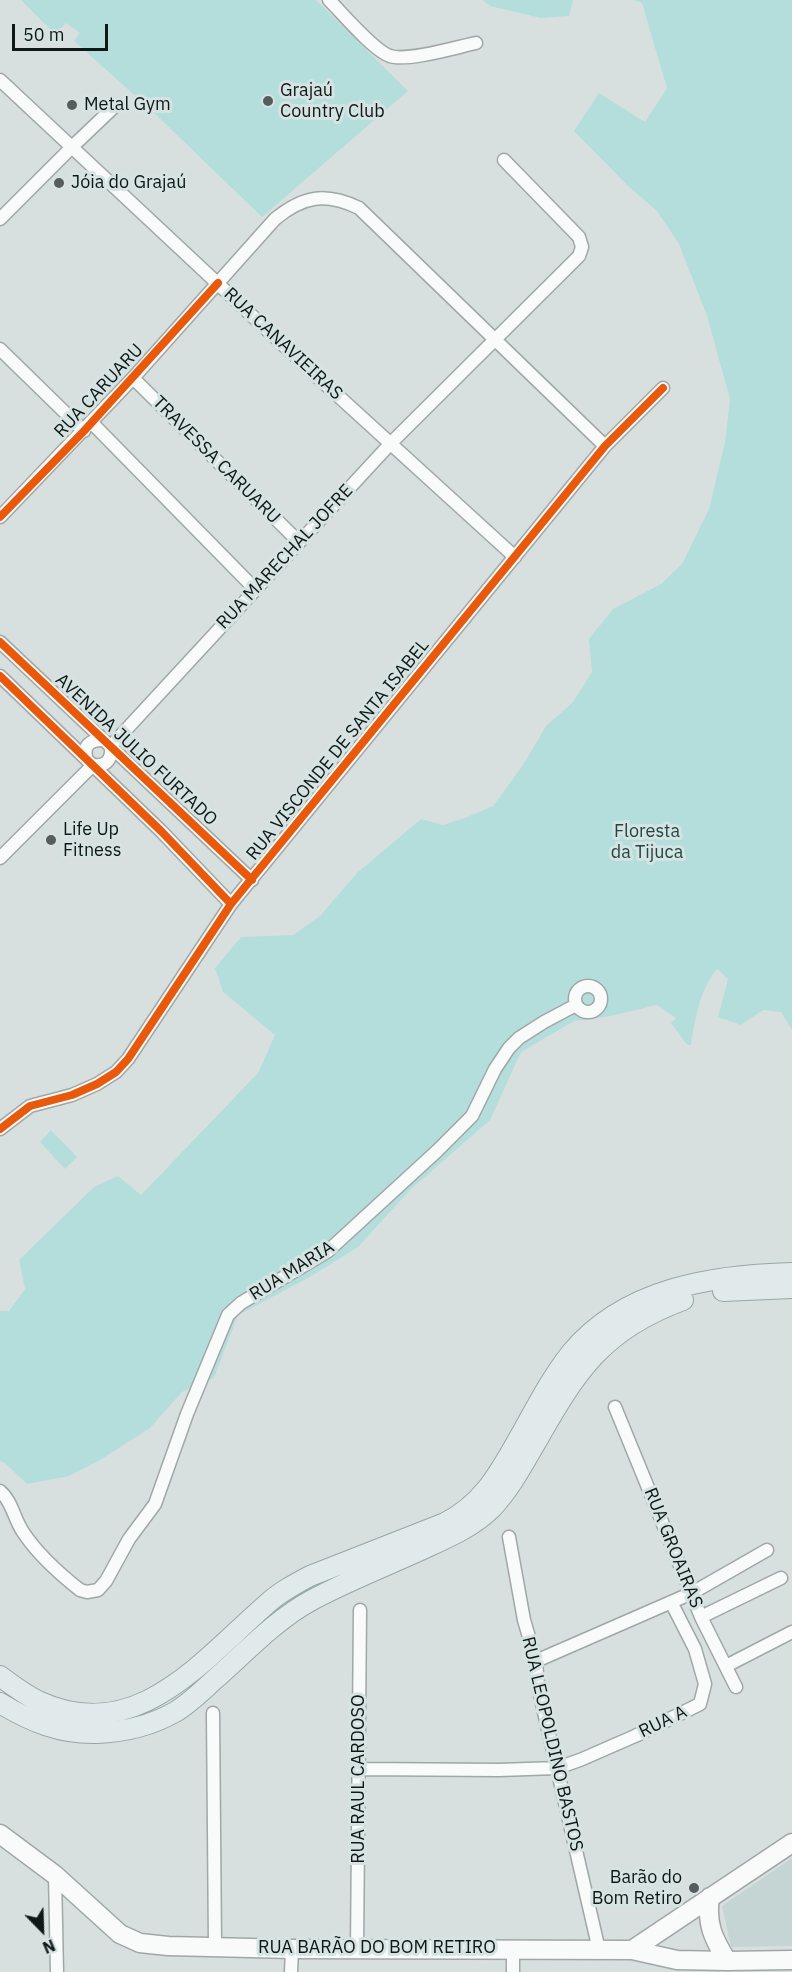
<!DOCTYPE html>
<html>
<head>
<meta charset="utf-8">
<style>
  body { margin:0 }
  #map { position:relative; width:792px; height:1972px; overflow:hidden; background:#d8e0df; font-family:"IBM Plex Sans",sans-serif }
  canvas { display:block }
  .north { position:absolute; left:12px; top:1900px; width:60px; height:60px; -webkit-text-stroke:4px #d5e3e2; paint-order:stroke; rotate:157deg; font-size:16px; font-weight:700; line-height:24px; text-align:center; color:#111616 }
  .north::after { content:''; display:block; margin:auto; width:21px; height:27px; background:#111616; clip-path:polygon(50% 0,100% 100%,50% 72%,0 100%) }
  .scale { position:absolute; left:12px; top:24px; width:96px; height:27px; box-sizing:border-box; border:3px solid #111616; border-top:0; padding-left:8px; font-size:18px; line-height:21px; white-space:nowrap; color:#111616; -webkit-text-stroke:4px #d5e3e2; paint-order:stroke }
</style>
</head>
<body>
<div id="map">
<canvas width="792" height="1972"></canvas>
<div class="north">N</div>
<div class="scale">50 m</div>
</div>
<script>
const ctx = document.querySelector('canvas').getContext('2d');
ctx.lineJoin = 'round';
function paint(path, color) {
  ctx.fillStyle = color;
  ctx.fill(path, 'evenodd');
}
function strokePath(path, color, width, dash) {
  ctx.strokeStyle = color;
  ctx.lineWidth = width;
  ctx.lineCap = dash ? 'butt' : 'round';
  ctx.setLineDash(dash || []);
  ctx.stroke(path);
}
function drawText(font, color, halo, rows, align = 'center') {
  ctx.font = font + ' "IBM Plex Sans",sans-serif';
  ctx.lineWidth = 6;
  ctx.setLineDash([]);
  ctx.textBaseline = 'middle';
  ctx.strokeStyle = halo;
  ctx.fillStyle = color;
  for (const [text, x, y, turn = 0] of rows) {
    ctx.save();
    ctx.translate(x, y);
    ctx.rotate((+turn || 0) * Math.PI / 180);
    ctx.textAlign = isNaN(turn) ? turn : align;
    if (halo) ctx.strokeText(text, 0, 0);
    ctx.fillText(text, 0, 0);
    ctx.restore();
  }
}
paint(new Path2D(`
  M792,1858v88l-61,1 -9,-41z`), '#c5d5d4');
paint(new Path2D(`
  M21,0h295l92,91 -146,126 -111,-107 -77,-69 6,-8 -14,-10 -11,11z
  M482,0h91l-4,16 -28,2 -51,-12z
  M634,0h158v1030l-11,-18 -18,-2 -22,15 -23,-8 10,-38 -11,-10c-17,21 -22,49 -26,76h-4l-16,-22 5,-5 -19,-13 -51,12 -32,4 -53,31 -31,68 -79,69 -53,58 -50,31 -70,37 -24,63 -32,14 -32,36 -50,32 -31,16 -42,8 -22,-21 -5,-2v-150h9l16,-22 -6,-29 75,-73 24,-11 23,19 117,-122 17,-38 -52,-43 -8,-24 26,-31 52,-2 27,-19 37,-43 64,-54 22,6 22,-7 28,-12 30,-41 23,-39 27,-24 19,-30 -3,-33 24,-30 48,-25 21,-20 27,-55 16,-67 5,-43 -23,-83 -28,-72 -22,-33 -29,-25 -54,-55 25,-38 46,29 22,-34 -25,-85z
  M51,1130l26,27 -12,12 -25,-27z`), '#b4dedc');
const street = new Path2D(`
  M329,0c13,13 45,51 61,56 17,6 67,-9 86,-13
  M0,80l324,303 191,174
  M0,219l72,-72 44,-42
  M0,349l84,82
  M133,378l166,164
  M92,423l163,166
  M0,517l133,-139 142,-159c28,-23 50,-27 84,-11l246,238
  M0,642l252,238
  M0,676l161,155 70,73
  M87,760c-5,-14 3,-21 17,-20
  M0,858l93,-93c14,2 19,-6 18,-19l280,-303 188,-187 3,-9 -3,-10 -75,-77
  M575 999a13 13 0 1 1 26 0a13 13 0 1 1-26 0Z
  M0,1129l30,-23 42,-11 25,-11 19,-12 12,-13 103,-155 374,-458 58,-58
  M615,1407l86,210 35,70
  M0,1491c12,10 14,28 23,41 13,20 38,43 57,58l7,2 11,-2 8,-9 23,-42 26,-35 32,-90 41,-99 13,-12 87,-52 109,-100 35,-35 23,-47 14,-21 10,-10 25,-16 32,-17
  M509,1537l15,83 12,41 2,25 61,264
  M701,1617l80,-39
  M536,1661l156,-68 75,-43
  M726,1666l66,-34
  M213,1713l2,234
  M359,1769l140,1 58,-2 23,-8 55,-24 65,-32 5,-20 -10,-35 -24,-47
  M55,1875l2,97
  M357,1949l3,-339
  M291,1972l1,-23
  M513,1972v-23`);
const secondary = new Path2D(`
  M0,1834l55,41 65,59 20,9 28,3 124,3 340,1 45,10 50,1 65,-1
  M710,1897c-4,27 3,41 17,64
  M632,1950l160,-107`);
const primary = new Path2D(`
  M723,1291l69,-3
  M0,1676c12,9 24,18 38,25 99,46 164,-41 230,-98 12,-11 27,-19 42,-27l135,-53c41,-21 56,-54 78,-92 15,-27 29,-54 48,-78 54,-65 142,-78 221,-80
  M0,1703c31,19 61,31 97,30 27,-1 55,-8 78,-21 14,-8 27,-21 39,-32 31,-27 61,-60 98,-80 35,-19 74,-34 111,-51 24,-11 50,-22 69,-41 18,-19 30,-42 43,-64 41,-72 66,-114 148,-144`);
strokePath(street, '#a0a7a6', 15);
strokePath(secondary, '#a0a7a6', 21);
strokePath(primary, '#95a7a7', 22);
strokePath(street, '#f9fafa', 12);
strokePath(secondary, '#f9fafa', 18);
strokePath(primary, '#e0eaea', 20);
strokePath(new Path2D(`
  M0,517l84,-86 134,-148
  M0,642l252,238
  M0,676l161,155 70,73
  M0,1129l30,-23 42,-11 25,-11 19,-12 12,-13 103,-155 374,-458 58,-58`), '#e8590c', 8);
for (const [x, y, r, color] of [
  [268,101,6,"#575d5c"],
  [72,105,6,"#575d5c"],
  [59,183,6,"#575d5c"],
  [51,840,6,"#575d5c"],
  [694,1888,6,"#575d5c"]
]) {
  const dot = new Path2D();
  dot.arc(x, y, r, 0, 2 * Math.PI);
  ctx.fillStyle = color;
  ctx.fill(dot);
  strokePath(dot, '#d5e3e2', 2);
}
drawText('18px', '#111616', '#d5e3e2', [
  ["Grajaú",280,91],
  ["Country Club",280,112],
  ["Metal Gym",84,105],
  ["Jóia do Grajaú",71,183],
  ["Life Up",63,830],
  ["Fitness",63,851],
  ["Barão do",682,1878,"right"],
  ["Bom Retiro",682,1899,"right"]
], 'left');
drawText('18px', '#111616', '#d5e3e2', [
  ["RUA CANAVIEIRAS",283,344,43],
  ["RUA CARUARU",99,391,-47],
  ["TRAVESSA CARUARU",216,460,45],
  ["RUA MARECHAL JOFRE",285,557,-47],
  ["AVENIDA JULIO FURTADO",136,750,43],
  ["RUA VISCONDE DE SANTA ISABEL",338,750,-51],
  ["RUA MARIA",292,1271,-32],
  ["RUA GROAIRAS",673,1548,68],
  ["RUA A",663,1722,-26],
  ["RUA LEOPOLDINO BASTOS",552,1744,77],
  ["RUA RAUL CARDOSO",359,1779,-90],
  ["RUA BARÃO DO BOM RETIRO",377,1948]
]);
drawText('18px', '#214745', '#d5e3e2', [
  ["Floresta",647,832],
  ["da Tijuca",647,853]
]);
</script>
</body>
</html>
